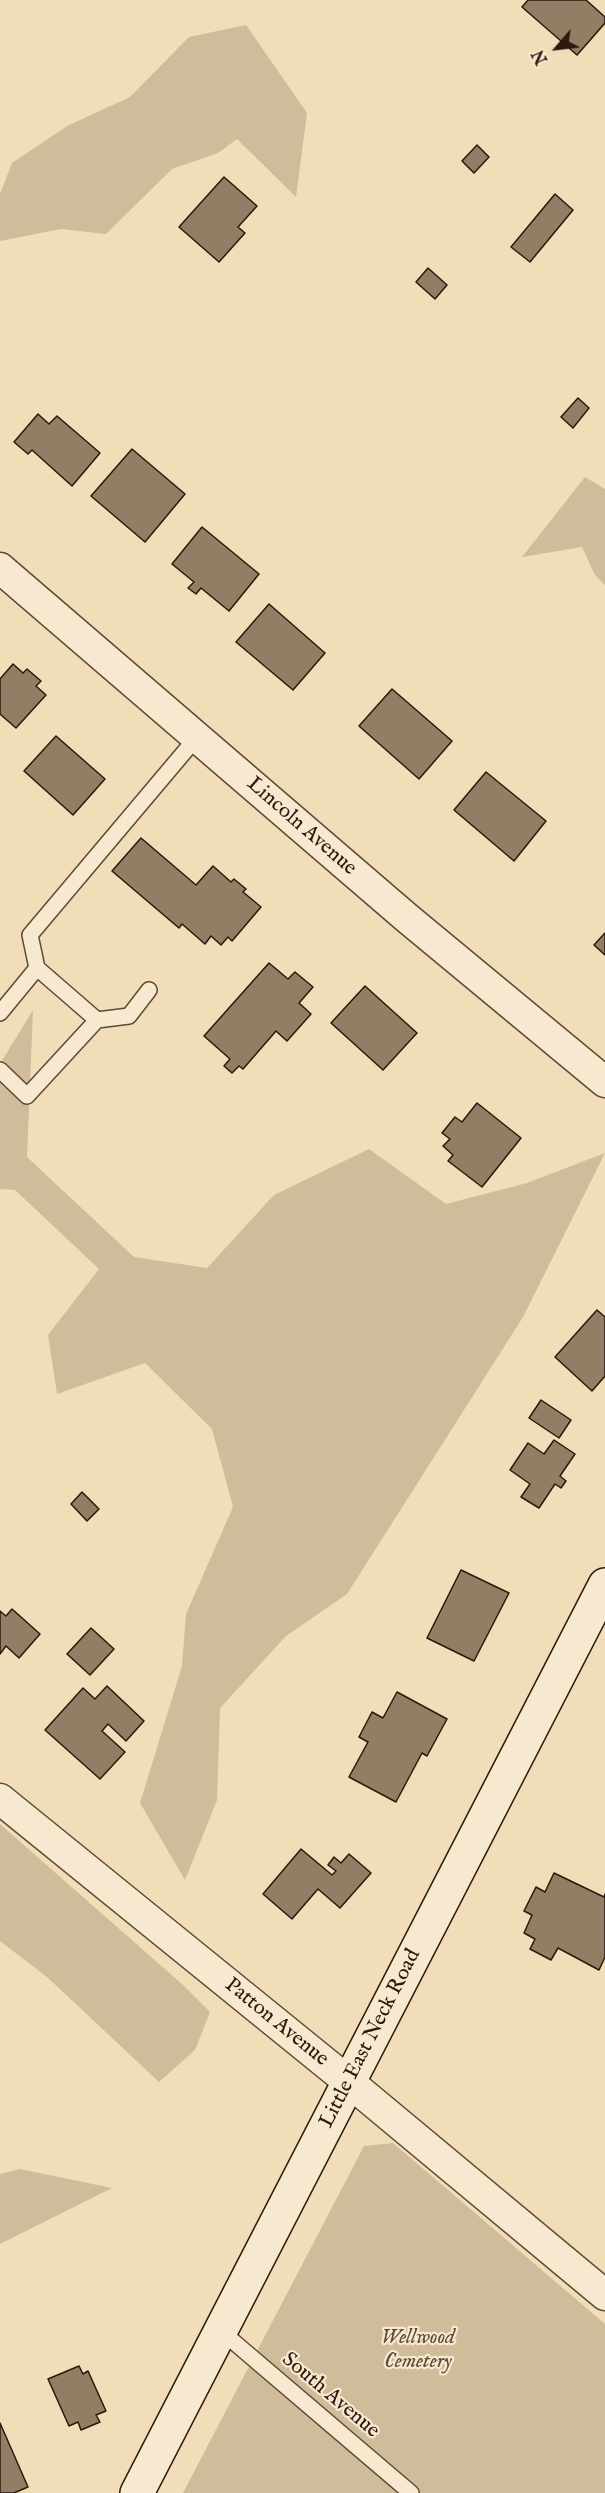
<!DOCTYPE html>
<html>
<head>
<meta charset="utf-8">
<style>
  body { margin:0 }
  #map { position:relative; width:605px; height:2493px; overflow:hidden; background:#f1ddb7; font-family:"IM FELL English",serif }
  canvas { display:block }
  .north { position:absolute; left:527px; top:18px; width:60px; height:60px; -webkit-text-stroke:4px #f6e9d0; paint-order:stroke; rotate:242deg; font-size:16px; font-weight:700; line-height:24px; text-align:center; color:#2c180c }
  .north::after { content:''; display:block; margin:auto; width:21px; height:27px; background:#2c180c; clip-path:polygon(50% 0,100% 100%,50% 72%,0 100%) }
</style>
</head>
<body>
<div id="map">
<canvas width="605" height="2493"></canvas>
<div class="north">N</div>
</div>
<script>
const ctx = document.querySelector('canvas').getContext('2d');
ctx.lineJoin = 'round';
function paint(path, color) {
  ctx.fillStyle = color;
  ctx.fill(path, 'evenodd');
}
function strokePath(path, color, width, dash) {
  ctx.strokeStyle = color;
  ctx.lineWidth = width;
  ctx.lineCap = dash ? 'butt' : 'round';
  ctx.setLineDash(dash || []);
  ctx.stroke(path);
}
function drawText(font, color, halo, rows, align = 'center') {
  ctx.font = font + ' "IM FELL English",serif';
  ctx.lineWidth = 4.5;
  ctx.setLineDash([]);
  ctx.textBaseline = 'middle';
  ctx.strokeStyle = halo;
  ctx.fillStyle = color;
  for (const [text, x, y, turn = 0] of rows) {
    ctx.save();
    ctx.translate(x, y);
    ctx.rotate((+turn || 0) * Math.PI / 180);
    ctx.textAlign = isNaN(turn) ? turn : align;
    if (halo) ctx.strokeText(text, 0, 0);
    ctx.fillText(text, 0, 0);
    ctx.restore();
  }
}
paint(new Path2D(`
  M246,25l61,88 -11,84 -59,-58 -19,14 -46,16 -66,65 -45,-5 -61,12v-47l12,-31 55,-37 63,-29 59,-60z
  M585,477l20,12v96l-10,-10 -13,-28 -60,10z
  M33,1010l-6,147 107,100 73,11 67,-73 95,-46 77,55 81,-21 78,-30 -82,164 -176,277 -61,42 -66,72 -3,92 -32,80 -45,-77 42,-137 4,-52 47,-107 -21,-78 -67,-66 -88,31 -9,-59 51,-66 -84,-79 -15,-1v-125z
  M0,1824l183,161 27,27 -15,38 -36,32 -112,-105 -47,-36z
  M393,2143l212,181v169h-422l181,-347z
  M20,2169l92,19 -112,56v-70z`), '#d0bc9a');
const building = new Path2D(`
  M528,0h58l19,17v6l-28,32 -55,-48z
  M477,145l12,12 -15,16 -12,-12z
  M224,177l33,29 -19,21 7,6 -26,29 -40,-35z
  M555,194l18,16 -43,52 -19,-15z
  M428,268l19,17 -12,14 -19,-17z
  M578,398l11,10 -16,20 -12,-11z
  M38,414l11,10 8,-8 43,37 -28,33 -40,-36 -4,4 -14,-12z
  M132,449l53,45 -40,48 -54,-46z
  M202,527l57,47 -30,37 -28,-23 -5,6 -8,-6 6,-6 -22,-18z
  M269,604l56,49 -32,37 -57,-48z
  M13,664l10,9 4,-4 14,12 -5,5 10,9 -30,33 -16,-14v-35z
  M392,689l60,52 -33,38 -60,-53z
  M56,736l49,43 -32,36 -49,-44z
  M486,772l60,49 -32,40 -60,-51z
  M141,838l55,47 17,-19 18,16 3,-3 12,10 -3,3 18,15 -29,34 -4,-4 -7,8 -10,-9 -6,8 -23,-20 -3,4 -67,-57z
  M605,933v22l-11,-10z
  M269,963l19,16 7,-7 18,15 -14,16 12,11 -24,27 -11,-10 -33,38 -4,-3 -7,7 -8,-7 6,-7 -26,-23z
  M365,986l52,47 -34,37 -52,-47z
  M477,1103l44,35 -39,49 -34,-26 5,-6 -10,-9 7,-7 -8,-6 13,-16 7,5z
  M597,1310l8,7v59l-13,15 -37,-34z
  M541,1400l30,20 -12,18 -30,-20z
  M554,1440l21,14 -15,22 6,5 -5,7 -6,-4 -16,24 -18,-11 9,-13 -20,-14 18,-27 16,11z
  M82,1492l17,17 -12,12 -16,-17z
  M461,1570l48,23 -35,68 -47,-23z
  M12,1609l28,25 -21,24 -13,-12 -6,8v-43l6,5z
  M91,1628l23,21 -24,26 -23,-21z
  M107,1686l37,35 -18,20 -18,-17 -6,7 23,21 -25,27 -55,-49 38,-42 12,11z
  M397,1692l50,27 -20,37 -5,-3 -26,49 -47,-25 19,-35 -9,-5 13,-25 11,6z
  M301,1849l31,26 4,-4 -8,-6 6,-8 7,6 8,-9 22,19 -31,35 -22,-19 -26,30 -29,-25z
  M554,1873l50,24 1,-3v63l-6,13 -41,-22 -7,12 -21,-11 5,-10 -11,-6 8,-18 -8,-4 12,-24 9,5z
  M79,2366l4,8 5,-3 18,40 -10,4 4,7 -19,8 -3,-8 -9,4 -21,-47z
  M0,2423l28,64 -14,6h-14z`);
paint(building, '#927e65');
strokePath(building, '#2c180c', 1.5);
const service = new Path2D(`
  M0,1013l37,-45
  M97,1020l32,-4 20,-26
  M0,1070l27,26 70,-76 -60,-52 -7,-33 167,-198
  M221,2331l190,162`);
const minor = new Path2D(`
  M0,568l407,350 198,164
  M0,1799l349,283 256,213`);
const secondary = new Path2D(`
  M137,2493l468,-908`);
strokePath(service, '#5d4937', 18);
strokePath(minor, '#5d4937', 33);
strokePath(secondary, '#2c180c', 36);
strokePath(service, '#f6e9d0', 15);
strokePath(minor, '#f6e9d0', 30);
strokePath(secondary, '#f6e9d0', 33);
drawText('21px', '#2c180c', '#f6e9d0', [
  ["Lincoln Avenue",301,827,41],
  ["Patton Avenue",276,2023,39],
  ["Little East Neck Road",371,2039,-63],
  ["South Avenue",330,2396,40]
]);
drawText('italic 21px', '#5d4937', '#f6e9d0', [
  ["Wellwood",418,2339],
  ["Cemetery",418,2363]
]);
</script>
</body>
</html>
